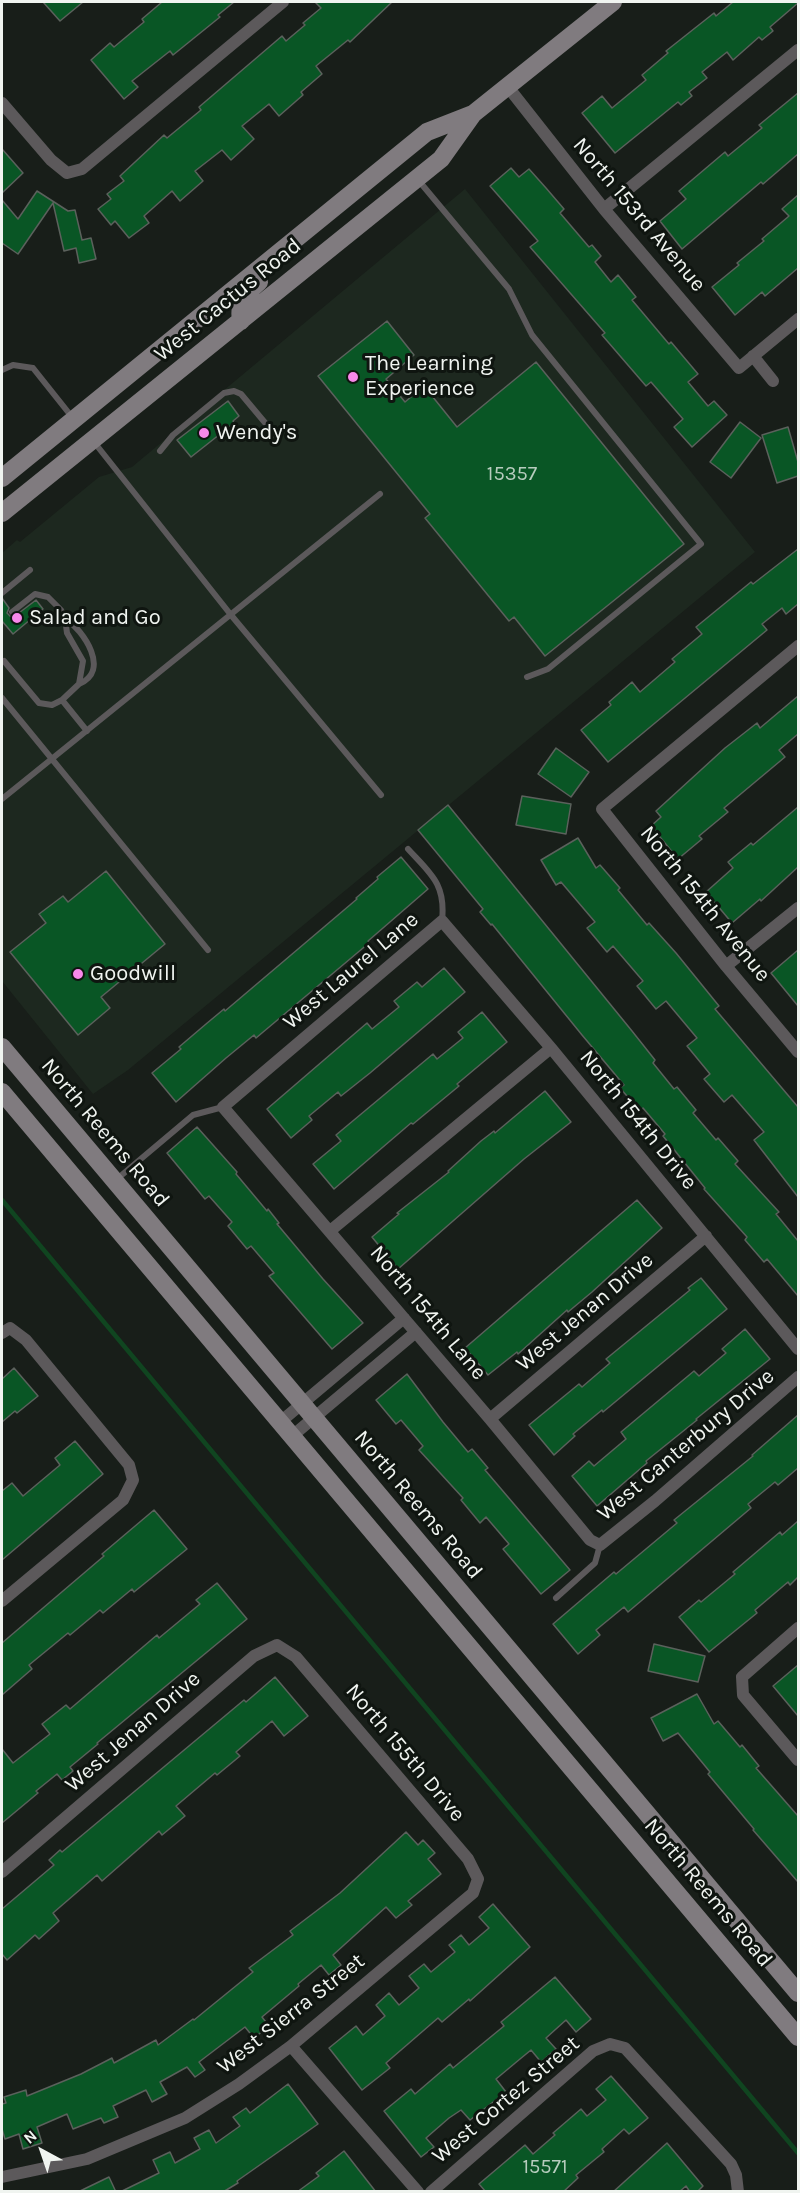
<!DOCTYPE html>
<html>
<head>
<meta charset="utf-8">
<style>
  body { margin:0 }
  #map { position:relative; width:800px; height:2193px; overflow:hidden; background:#181e19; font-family:Karla,sans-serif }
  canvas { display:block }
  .frame { position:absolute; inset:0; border:3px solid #f0f4f0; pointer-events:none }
  .north { position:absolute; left:12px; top:2121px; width:60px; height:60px; -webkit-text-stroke:4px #0f1510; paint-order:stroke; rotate:320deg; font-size:16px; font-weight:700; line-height:24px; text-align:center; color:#f0f4f0 }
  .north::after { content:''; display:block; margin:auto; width:21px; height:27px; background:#f0f4f0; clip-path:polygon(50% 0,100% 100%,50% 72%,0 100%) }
</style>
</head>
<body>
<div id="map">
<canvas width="800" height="2193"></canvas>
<div class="frame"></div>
<div class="north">N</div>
</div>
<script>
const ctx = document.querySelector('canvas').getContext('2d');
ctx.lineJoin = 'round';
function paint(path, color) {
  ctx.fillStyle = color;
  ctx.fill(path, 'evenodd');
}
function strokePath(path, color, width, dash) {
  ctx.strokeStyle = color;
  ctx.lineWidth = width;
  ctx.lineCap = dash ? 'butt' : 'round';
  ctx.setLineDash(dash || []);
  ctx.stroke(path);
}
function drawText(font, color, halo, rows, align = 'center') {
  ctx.font = font + ' Karla,sans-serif';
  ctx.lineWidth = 6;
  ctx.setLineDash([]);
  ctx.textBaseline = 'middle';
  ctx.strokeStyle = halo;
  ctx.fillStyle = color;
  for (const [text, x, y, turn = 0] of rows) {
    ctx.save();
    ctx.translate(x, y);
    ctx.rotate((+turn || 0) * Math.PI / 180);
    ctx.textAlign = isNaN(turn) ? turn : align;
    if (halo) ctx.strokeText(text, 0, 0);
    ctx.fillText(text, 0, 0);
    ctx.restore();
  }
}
paint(new Path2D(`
  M465,189l290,363 -627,518 -35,24 -91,-113v-428l15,-13 3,2 79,-65 33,-10z`), '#1d281f');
strokePath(new Path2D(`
  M2,1200l796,953`), '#104520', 4.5);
const building = new Path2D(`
  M43,2h40l-23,19z
  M162,2h72l-16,13 2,2 -47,38 -3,-4 -38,30 6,6 -14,12 -33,-39 19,-17 4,4 30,-25 -2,-3z
  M315,2h77l-42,40 -2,-2 -32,26 6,8 -21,18 2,3 -24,21 -10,-12 -27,22 12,13 -23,21 -9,-10 -27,21 8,10 -23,20 -8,-10 -28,25 5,7 -20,15 -14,-17 -4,4 -13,-16 13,-10 -4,-5 17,-13 -4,-5 44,-41 3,3 34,-28 -2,-3 83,-71 4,5 19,-16 -2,-2 18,-15z
  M733,2h65v1l-28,24 3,4 -11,9 -3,-3 -26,23 -6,-8 -25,20 5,6 -18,14 3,4 -11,9 -3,-3 -63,51 -33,-40 20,-17 10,12 34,-28 -4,-5 26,-22 -2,-2 48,-38 2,3z
  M798,93v61l-35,30 -2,-2 -79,67 -22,-28 26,-22 -7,-8 46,-39 3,4 34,-28 -3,-3z
  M2,149l21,24 -21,20z
  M511,168l8,9 10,-8 17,19 18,21 -4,4 29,34 3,-2 9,11 -6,6 16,20 7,-7 18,22 -4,3 37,44 2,-2 27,32 -10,8 20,24 6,-5 13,14 -35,32 -18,-20 9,-8 -32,-37 -5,4 -44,-51 3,-2 -75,-86 8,-6 -48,-55z
  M37,191l31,20 7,-1 7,30 9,-2 5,21 -17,4 -3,-15 -12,3 -11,-48 -35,51 -16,-11v-43l16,19z
  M798,195v73l-33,28 -3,-4 -27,23 -23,-28 27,-22 -2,-2 27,-22 -2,-2 27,-23 -7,-7z
  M387,321l27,34 -28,24 19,23 19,-16 33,41 79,-65 148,182 -139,112 -31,-39 -5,4 -84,-103 5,-4 -112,-138z
  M228,401l11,15 -6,5 1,2 -43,34 -14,-17z
  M740,422l21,16 -30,40 -21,-16z
  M788,427l10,35v14l-21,7 -15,-48z
  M798,549v55l-12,10 -4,-6 -20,16 5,6 -159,132 -27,-32 30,-25 -2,-3 23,-20 8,10 35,-30 -3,-3 30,-25 -6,-7 55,-45 2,2z
  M2,598l7,10 -2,5 4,4 4,-1 21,-16 7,9 -30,25 -11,-13z
  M798,696v38l-19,16 6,7 -61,51 4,4 -29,24 3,3 -24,20 -27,-33 10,-9 -5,-6 69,-63 32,-25 3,5z
  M556,748l33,24 -18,25 -33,-23z
  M522,796l49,8 -5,30 -50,-9z
  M448,805l184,226 23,29 -2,3 21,26 3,-2 19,23 -3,3 23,27 2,-2 20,23 -3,3 44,48 -3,2 22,27v55l-31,-37 -3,3 -19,-22 2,-3 -43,-48 1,-1 -42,-52 2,-2 -22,-26 -3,3 -20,-23 4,-3 -42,-50 -90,-111 -1,1 -11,-13 3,-3 -65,-79z
  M798,807v60l-37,34 -1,-2 -28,24 -26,-31 27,-24 -5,-6 23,-19 2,2z
  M578,838l18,30 4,-3 20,23 -2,2 29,35 2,-2 27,30 43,53 -4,3 83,98v90l-44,-57 10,-8 -32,-37 -8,7 -20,-23 6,-5 -23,-28 10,-8 -31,-37 -10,8 -19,-23 6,-5 -30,-35 -6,6 -20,-24 8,-6 -34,-40 -5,3 -15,-25z
  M401,857l27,32 -60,52 1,2 -113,95 -2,-3 -28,23 -50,44 -24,-29 29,-24 -2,-2 27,-23 18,-15 1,2 132,-112 -1,-1 22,-19 -1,-2z
  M106,871l59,73 -64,53 9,11 -32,27 -68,-83 36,-29 -7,-9 24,-18 5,6z
  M798,950v56l-27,-33z
  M444,968l21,24 -95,81 -29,23 -3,-4 -29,24 3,4 -21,18 -24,-29 100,-86 5,6 27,-22 -5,-6 23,-19 5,5z
  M482,1012l25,30 -50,42 2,2 -46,38 -2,-1 -77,66 -21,-25 28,-23 -5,-6 97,-81 4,5 26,-21 -5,-6z
  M545,1091l26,31 -47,37 -126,110 -26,-32 27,-23 -2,-1 52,-41 -1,-1 33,-30 13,-10 1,2z
  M197,1127l40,45 -1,2 31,37 1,-2 11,14 -2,1 46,55 40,44 -31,26 -63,-73 5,-3 -23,-27 -4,3 -19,-23 4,-4 -23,-26 -4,3 -38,-46z
  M637,1200l25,28 -70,64 -24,20 -1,-2 -49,44 -1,-2 -29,23 -23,-27z
  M701,1278l26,31 -124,103 -1,-2 -29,24 2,2 -21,19 -25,-30 50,-41 3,3 28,-24 -4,-4 84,-69 -2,-2z
  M745,1329l25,30 -74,60 1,1 -51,41 1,2 -50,43 -25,-30 17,-15 5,5 32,-27 -5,-7 73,-61 5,5 27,-23 -4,-4z
  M14,1368l24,28 -21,17 -2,-2 -13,11v-43z
  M407,1374l36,48 25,30 4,-3 16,19 -3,2 85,100 -29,24 -38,-45 6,-5 -23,-27 -6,6 -19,-23 2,-2 -44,-48 4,-4 -22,-26 -5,4 -20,-24z
  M798,1415v53l-20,17 -3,-3 -27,22 3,4 -123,104 -4,-5 -28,23 4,5 -22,19 -25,-30 61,-52 2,2 61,-51 -3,-3 79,-64 -1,-1z
  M75,1441l28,33 -101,86v-69l10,-8 11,13 37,-31 -5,-7z
  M154,1510l33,39 -53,43 -2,-3 -29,24 -3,-3 -30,25 -2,-2 -39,32 3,4 -30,26v-52l102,-87 -2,-2z
  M798,1521v56l-8,8 -2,-3 -33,28 2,3 -48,39 -30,-35 20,-17 2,2 34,-28 -2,-2 47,-40 2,3z
  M217,1583l30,36 -150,124 1,1 -28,23 3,4 -11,9 -5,-6 -21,17 2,2 -36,30v-74l11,14 37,-29 -8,-10 24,-19 4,4 87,-74 2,3 41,-34 -4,-4z
  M654,1644l51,12 -7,26 -50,-11z
  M798,1665v51l-25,-30z
  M275,1677l33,39 -24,20 -12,-15 -36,31 4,4 -23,19 -2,-2 -39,33 9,10 -23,19 -3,-4 -57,50 -5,-6 -44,38 6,8 -20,18 -4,-4 -28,25 -5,-6v-45l52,-44 -5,-5 11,-10 2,2 182,-152 2,2z
  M697,1694l17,30 4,-3 22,26 2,-2 17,21 -3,2 42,48v66l-45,-52 1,-1 -46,-55 2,-2 -32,-39 -15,8 -12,-23z
  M406,1832l12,13 5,-5 12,13 -7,6 13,15 -33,27 4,4 -16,13 -10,-11 -53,48 8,10 -12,10 -8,-10 -23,19 1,2 -37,31 7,9 -15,12 -9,-11 -46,35 6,8 -10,7 -8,-10 -27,15 7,12 -15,8 -6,-12 -33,16 5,11 -14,6 -3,-5 -28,11 -6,-15 -30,13 5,16 -19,6 -4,-15 -14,5 -3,-10v-25l4,-1 -2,-6 22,-7 1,6 54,-22 31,-16 2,5 42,-23 2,5 35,-26 1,1 59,-48 -4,-4 44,-33 -3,-4 50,-38z
  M493,1904l37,43 -60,54 -1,-2 -27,23 -4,-4 -52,45 4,5 -28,22 -33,-42 27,-22 7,9 22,-19 -9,-11 13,-12 10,12 20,-17 -10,-12 15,-12 7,8 24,-20 -6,-7 12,-10 8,10 20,-17 -10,-11z
  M555,1977l36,42 -15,13 -10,-12 -20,18 10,11 -15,13 -10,-12 -11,9 -24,20 10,13 -36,28 -9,-10 -12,8 -23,20 8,9 -13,10 -37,-46 27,-22 4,5 35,-30 3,4 51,-42 -3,-4z
  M611,2076l37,42 -19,16 -5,-5 -22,20 2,3 -28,23 2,3 -15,14h-77l-7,-8 46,-39 8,9 22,-19 -2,-2 28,-24 6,7 19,-16 -10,-11z
  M288,2084l30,40 -81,57 1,2 -15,9h-103l39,-19 -6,-13 17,-8 5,11 25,-14 -6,-11 15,-8 7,13 24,-17 -7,-9 13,-9 4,5z
  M667,2143l36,43 -6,6h-7l-4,-6 -7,6h-66z
  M344,2151l32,41h-79l22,-16 -3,-3z
  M109,2177l7,15h-38z`);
paint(building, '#095625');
strokePath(building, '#5b615c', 1.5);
strokePath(new Path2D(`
  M419,181l90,108 23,46 169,209 -153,125 -21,8
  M2,370l11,-5 20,3 39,49
  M94,442l137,173 150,180
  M160,451l13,-16 51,-42 10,-2 7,3 36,43
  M2,593l28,-23
  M12,612l23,-18 13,3 13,13 4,8 2,15 16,28 -4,23 -17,16
  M65,618c19,13 46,53 14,66
  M4,661l35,42 13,2 10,-5 25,31
  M2,698l206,252
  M2,799l378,-305
  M408,849c23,25 38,35 34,72
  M117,1179l76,-64 30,-8
  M556,1598l39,-35 5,-18`), '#5c595b', 6);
strokePath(new Path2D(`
  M508,87l96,122 135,159 59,-49
  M2,103l49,57 16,13 15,-4 201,-167
  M604,209l194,-159
  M753,356l20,25
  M798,646l-196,163 124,157 72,86
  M726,966l72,-58
  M330,1231l221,-183
  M2,1333l8,-5 16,12 103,125 4,15 -10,20 -121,101
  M798,1349l-247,-301 -109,-127 -219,186 267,312 100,121 10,5 55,-44 143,-124
  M490,1419l216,-183
  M279,1423l125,-105
  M291,1437l125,-105
  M798,1628l-56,49 1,18 55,65
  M2,1872l252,-216 23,-11 19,12 172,202 10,20 -5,14 -182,153 -52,38 -54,34 -98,41 -85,18
  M291,2046l127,146
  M431,2192l162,-141 17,-7 15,4 106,116 5,11 2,17`), '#5c595b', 12);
strokePath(new Path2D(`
  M241,321c-3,-19 4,-27 18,-39
  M2,478l425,-346 46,-18
  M2,513l439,-354 32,-45 140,-112
  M2,1047l796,946
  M2,1092l796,945`), '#807b7f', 18);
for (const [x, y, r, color] of [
  [353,377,6,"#f888ea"],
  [204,433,6,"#f888ea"],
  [17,618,6,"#f888ea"],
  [78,974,6,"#f888ea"]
]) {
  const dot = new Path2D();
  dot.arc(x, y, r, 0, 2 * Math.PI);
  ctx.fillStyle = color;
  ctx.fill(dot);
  strokePath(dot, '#0f1510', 2);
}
drawText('20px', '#b6ccbd', null, [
  ["15357",512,474],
  ["15571",545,2167]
]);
drawText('22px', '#f0f4f0', '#0f1510', [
  ["North 153rd Avenue",639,215,50],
  ["West Cactus Road",228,300,-39],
  ["North 154th Avenue",705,904,51],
  ["West Laurel Lane",351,971,-40],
  ["North 154th Drive",638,1120,51],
  ["North Reems Road",105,1133,50],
  ["West Jenan Drive",585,1312,-40],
  ["North 154th Lane",428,1313,50],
  ["West Canterbury Drive",686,1445,-40],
  ["North Reems Road",418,1505,50],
  ["West Jenan Drive",133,1732,-41],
  ["North 155th Drive",405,1753,50],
  ["North Reems Road",708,1893,50],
  ["West Sierra Street",291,2014,-38],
  ["West Cortez Street",506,2100,-40]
]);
drawText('22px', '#f0f4f0', '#0f1510', [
  ["The Learning",365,364],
  ["Experience",365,389],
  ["Wendy's",216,433],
  ["Salad and Go",29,618],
  ["Goodwill",90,974]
], 'left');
</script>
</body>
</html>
